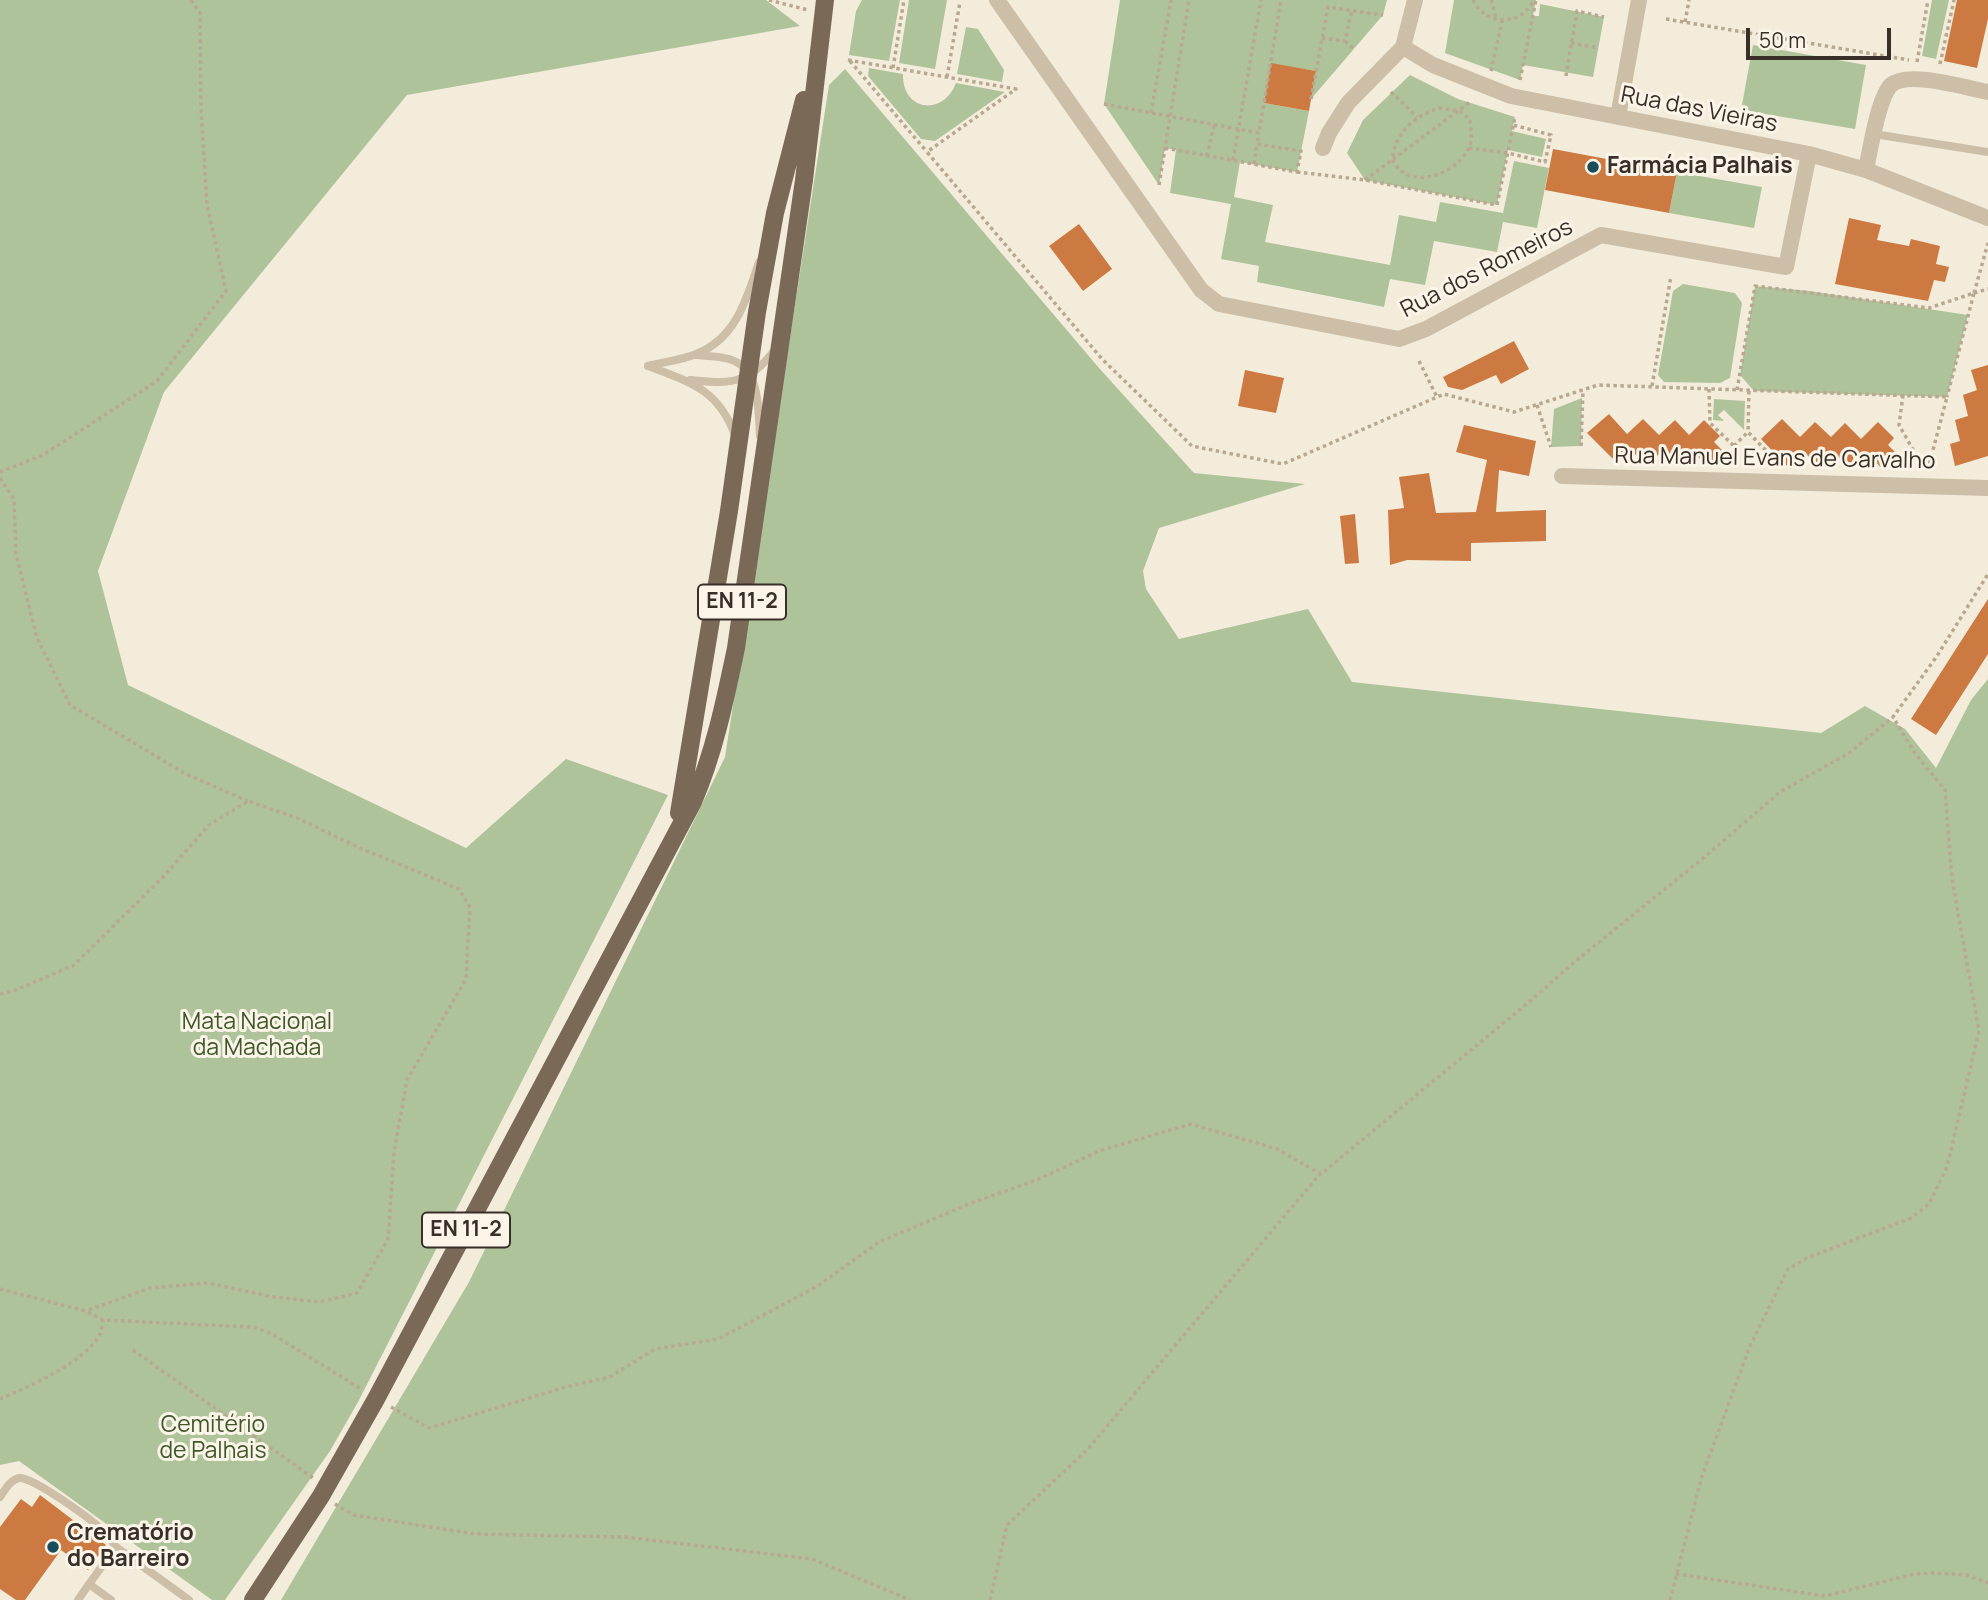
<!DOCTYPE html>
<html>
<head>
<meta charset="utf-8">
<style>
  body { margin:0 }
  #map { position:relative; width:1988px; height:1600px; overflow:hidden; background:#f3ecdb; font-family:Manrope,sans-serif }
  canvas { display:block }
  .scale { position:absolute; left:1746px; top:28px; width:145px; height:32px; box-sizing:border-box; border:4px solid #382f28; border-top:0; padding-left:9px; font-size:21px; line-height:24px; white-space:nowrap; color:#382f28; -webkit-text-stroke:5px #faf5e8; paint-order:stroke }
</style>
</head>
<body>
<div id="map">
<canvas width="1988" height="1600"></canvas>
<div class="scale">50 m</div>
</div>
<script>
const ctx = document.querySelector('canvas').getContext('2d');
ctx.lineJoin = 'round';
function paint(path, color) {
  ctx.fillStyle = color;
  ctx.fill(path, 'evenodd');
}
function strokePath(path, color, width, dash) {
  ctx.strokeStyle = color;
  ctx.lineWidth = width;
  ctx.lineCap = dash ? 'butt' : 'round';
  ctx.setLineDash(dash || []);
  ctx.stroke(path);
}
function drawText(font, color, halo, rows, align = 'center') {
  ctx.font = font + ' Manrope,sans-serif';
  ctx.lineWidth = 6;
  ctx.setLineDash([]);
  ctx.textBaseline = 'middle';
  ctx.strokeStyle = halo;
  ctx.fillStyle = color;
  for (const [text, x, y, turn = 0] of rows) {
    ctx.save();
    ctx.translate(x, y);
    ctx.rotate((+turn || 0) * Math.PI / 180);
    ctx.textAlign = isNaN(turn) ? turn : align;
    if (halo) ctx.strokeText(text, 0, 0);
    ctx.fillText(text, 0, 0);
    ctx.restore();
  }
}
paint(new Path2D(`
  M0,0h766l34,26 -393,69 -243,297 -66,179 30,114 338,163 100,-89 102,36 -310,607 -28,49 -105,149h-13l-193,-139 -19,4z
  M862,0h38l-11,61 -40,-6 7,-44z
  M909,0h38l-12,69 -36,-6z
  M1120,0h267l-4,15 -72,84 5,-28 -45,-7 -7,39 45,8 -12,61 -57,-10 -6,35 39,8 -8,37 125,23 9,-50 37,7 4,-20 63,11 11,-52 35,7 -12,60 -34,-6 -6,30 -63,-11 -9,44 -35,-6 -6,28 -127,-25 2,-16 -38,-7 10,-55 -61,-11 6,-43 -11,-2 -6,37 -55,-81z
  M1454,0h82l-3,16h6l1,-12 64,13 -11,60 -70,-12 -3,15 -75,-27z
  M1932,0h17l-13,59 -14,-3z
  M966,27l12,2 26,41 -2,12 -45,-8z
  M1753,45l113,20 -11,64 -114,-19z
  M869,68l34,6c-1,37 40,43 53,9l49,9 -70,49 -14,-2 -53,-63z
  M845,69l254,299 95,105 111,11 -146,44 -16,43 3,18 33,50 129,-30 44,73 469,51 44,-27 40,23 31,39 35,-68 17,-21v921h-1707l188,-318 256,-525 104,-672z
  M1410,75l48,24 57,18 -3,14 34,8 -4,18 -34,-7 -11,55 -132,-25 -18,-27 16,-33z
  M1677,172l85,15 -8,41 -85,-15z
  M1683,284l52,9 7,10 -12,75 -10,5 -56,-1 -6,-7 15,-84z
  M1755,286l54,5 159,24 -21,82 -193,-6 -14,-16z
  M1582,398l-1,48 -30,1 3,-38z
  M1714,399l31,2 -1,29 -20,-20 -6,5 6,6 -11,-1z`), '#afc39b');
paint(new Path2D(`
  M1957,0h31v19l-11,49 -33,-7z
  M1271,63l45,8 -7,40 -45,-8z
  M1553,149l124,23 -8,41 -124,-23z
  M1849,218l32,7 -4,15 32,6 2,-7 29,7 -4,18 13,3 -4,15 -11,-2 -6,21 -93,-17z
  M1079,224l33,45 -29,22 -34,-45z
  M1514,341l15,28 -28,15 -5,-9 -34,15 -14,-3 -5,-10z
  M1988,365v91l-33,10 -5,-22 10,-3 -5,-21 13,-4 -5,-21 14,-5 -6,-20z
  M1245,370l39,8 -8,35 -38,-7z
  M1609,414l18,20 16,-15 16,16 16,-15 14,15 15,-15 16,16 -6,6 9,9 -16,15 -14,-14 -15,14 -15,-16 -16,16 -17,-17 -13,14 -30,-30z
  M1782,419l18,18 15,-15 16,15 14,-14 16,16 17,-17 16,16 -6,7 11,11 -15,14 -17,-16 -16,15 -15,-14 -15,14 -15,-15 -16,15 -29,-30z
  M1464,425l72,16 -7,35 -30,-6 -3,42 50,-2v31l-75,2v18l-64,-1 -17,5 -2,-55 16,-2 -5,-31 30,-4 7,40 40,-1 11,-52 -31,-8z
  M1355,514l4,49 -14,1 -5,-48z
  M1988,599v55l-52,81 -25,-16z
  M40,1495l66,50 -18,25 -27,-20 -36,50h-9l-16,-11v-62l21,-28 11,8z`), '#cc7a41');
strokePath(new Path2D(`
  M769,0l39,10
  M1473,0c14,27 48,26 61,0
  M1491,0l5,18
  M1666,19l243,41
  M1685,22l4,-22
  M1322,38l23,3 7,-31
  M1345,41l9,8
  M1571,43l27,5
  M848,60l168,29 -89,63 175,207 90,87 91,18 161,-70 70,18 84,-27 349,12 -19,72
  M850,61l77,91
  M1917,62l11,-62
  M1940,64l14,-64
  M893,68l11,-68
  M1491,71l11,-50
  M1566,76l11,-65 27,6
  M947,77l13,-75
  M1520,80l16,-80
  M1391,92l26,25
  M1311,99l17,-92 55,8
  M1104,104l155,29 22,-133
  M1439,108l21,3 10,9c1,9 3,19 -1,28 -14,28 -62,44 -77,11 5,-28 21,-42 47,-51z
  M1151,113l20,-113
  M1165,148l132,24 4,-21 -44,-7 2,-11
  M1469,148l39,5 37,9 6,-27 -38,-10
  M1207,156l7,-31
  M1233,160l28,-160
  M1254,164l3,-20
  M1297,172l68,8 132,25 18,-88
  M1365,180l105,-78
  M1159,185l30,-185
  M1974,293l14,-50
  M1974,293l14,-4
  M1419,361l18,36
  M1652,386l19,-110
  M1709,389l1,34 24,23 -1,18
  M1737,390l18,-104 174,22 45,-15 -27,104
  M1749,391l-1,41 31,32
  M1903,395l-4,30 25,44
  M1537,405l14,42
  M1581,446l2,-56
  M1734,446l14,-14
  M0,472l43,-17 114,-74 69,-90 -19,-86 -6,-96 -1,-96 -9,-13
  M0,478l14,21 2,55 21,84 33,67 116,69 62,27
  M0,994l16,-4 58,-25 88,-87 47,-53 39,-24 49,17 63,30 99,41 11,19 -4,71 -59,101 -13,72 -6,87 -31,54 -37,9 -46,-5 -66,-14 -58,5 -64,23
  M0,1289l86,22 17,9 150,7 19,7 89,55
  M133,1350l180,128
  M0,1399c28,-12 83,-36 99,-63 3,-4 3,-11 4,-16
  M391,1407l38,21 137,-41 44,-10 45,-28 63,-10 98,-52 63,-45 90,-38 70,-25 60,-28 92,-27 86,25 44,25 208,-172 48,-42 124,-100 79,-68 69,-39 44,-36
  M335,1504l19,11 121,19 150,3 187,22 98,41
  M1676,1574l149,22 90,-22 20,-1 32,2 21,8
  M990,1600l17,-75 80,-75 233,-276
  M1670,1600l32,-124 48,-130 38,-77 21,-12 102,-39 18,-14 18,-37 32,-136 -27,-152 -7,-89 -31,-38 -21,-35 44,-61 51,-82`), '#b8a891', 3.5, [3.5, 3.5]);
strokePath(new Path2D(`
  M1874,134l114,18
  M696,355c11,1 23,1 33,4 32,9 29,51 31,77
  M648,366c16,-4 34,-6 48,-12 40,-15 51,-56 63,-92
  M648,366c42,16 70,23 87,69
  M690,380c39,4 58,5 84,-29
  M0,1497c5,-7 10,-17 19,-19 13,-2 77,44 87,56 4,4 7,9 10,13
  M89,1584l27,-37 73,53
  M78,1600l11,-16 22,16`), '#ccbea7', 8);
strokePath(new Path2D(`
  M997,0l204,290 18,14 180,35 27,-10 175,-94 185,32 23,-113
  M1403,47l30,18 78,31 298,58 57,16 122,48
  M1618,117l21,-117
  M1323,148l6,-15 19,-30 55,-56 12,-47
  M1866,170c4,-19 12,-72 25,-85 17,-15 75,3 97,7
  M1562,476l426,12`), '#ccbea7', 16);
strokePath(new Path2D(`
  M679,813l50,-302 28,-199 18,-99 29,-113
  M253,1600l68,-104 55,-97 317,-597c21,-49 32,-101 43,-154l68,-468 21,-180`), '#7b6958', 18);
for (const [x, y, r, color] of [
  [1593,167,7,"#1b4c5b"],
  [53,1547,7,"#1b4c5b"]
]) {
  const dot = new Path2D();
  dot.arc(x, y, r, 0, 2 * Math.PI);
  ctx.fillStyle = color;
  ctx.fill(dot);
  strokePath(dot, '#faf5e8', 2.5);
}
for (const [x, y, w] of [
  [742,602,88],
  [466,1230,88]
]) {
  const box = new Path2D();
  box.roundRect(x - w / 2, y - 17.5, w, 35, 5);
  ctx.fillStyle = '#faf5e8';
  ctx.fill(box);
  strokePath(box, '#382f28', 2);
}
drawText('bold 21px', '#382f28', null, [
  ["EN 11-2",742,602],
  ["EN 11-2",466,1230]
]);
drawText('23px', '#382f28', '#faf5e8', [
  ["Rua das Vieiras",1699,110,11],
  ["Rua dos Romeiros",1487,269,-27],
  ["Rua Manuel Evans de Carvalho",1775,459,1]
]);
drawText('bold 23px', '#382f28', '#faf5e8', [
  ["Farmácia Palhais",1607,167],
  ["Crematório",67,1534],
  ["do Barreiro",67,1560]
], 'left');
drawText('23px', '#3f572a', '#faf5e8', [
  ["Mata Nacional",257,1023],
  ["da Machada",257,1049],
  ["Cemitério",213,1426],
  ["de Palhais",213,1452]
]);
</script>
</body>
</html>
